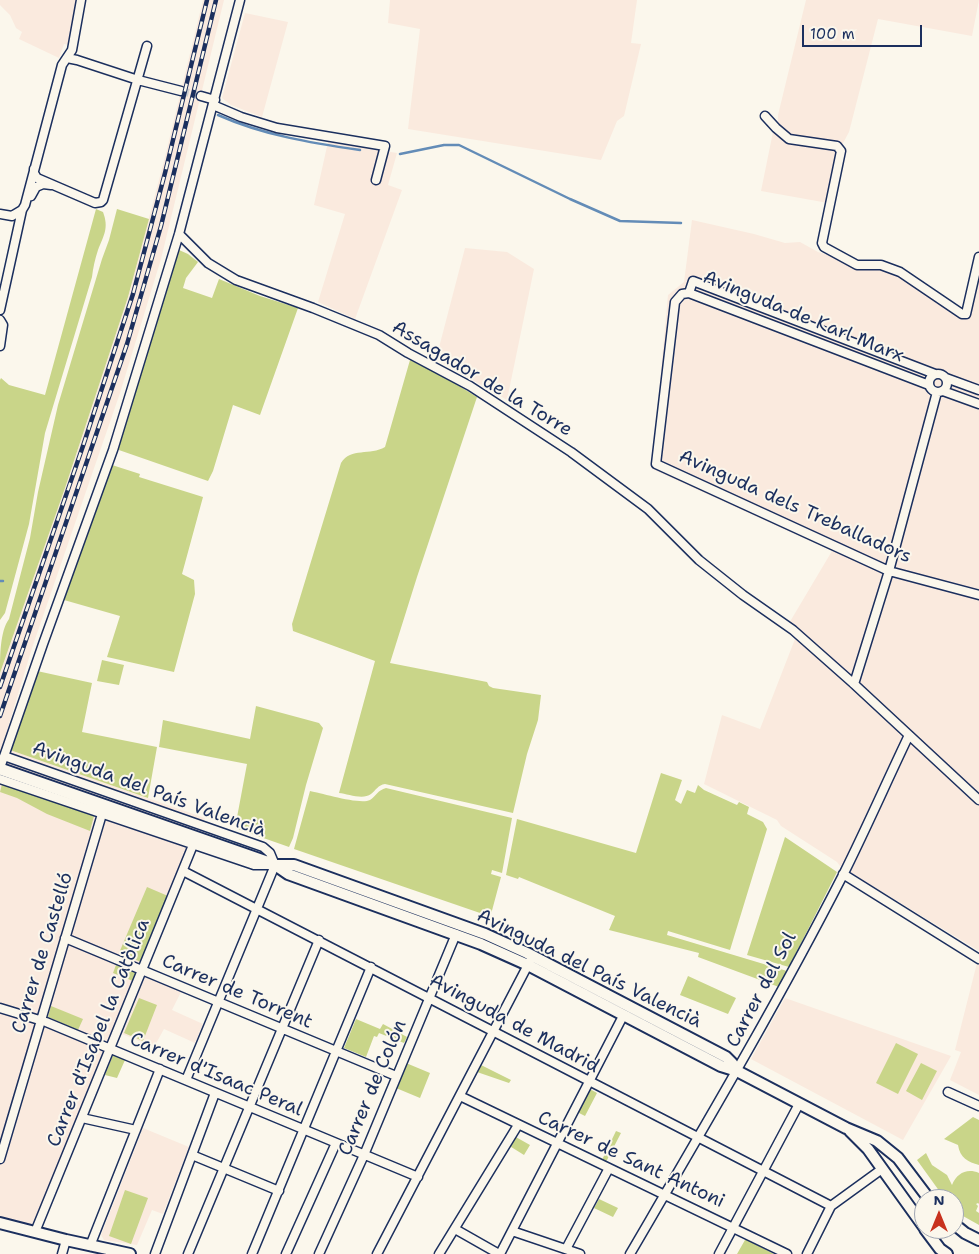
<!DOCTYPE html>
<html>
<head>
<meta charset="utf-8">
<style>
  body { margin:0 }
  #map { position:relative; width:979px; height:1254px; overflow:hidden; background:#fbf7ec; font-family:"Shantell Sans",sans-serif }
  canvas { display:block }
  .north { position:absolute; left:914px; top:1189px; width:50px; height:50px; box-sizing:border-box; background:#fbf7ec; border:1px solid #a1a7b3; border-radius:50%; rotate:0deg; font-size:14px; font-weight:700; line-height:20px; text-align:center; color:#1b2f5e }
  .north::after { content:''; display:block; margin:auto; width:18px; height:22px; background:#c8321e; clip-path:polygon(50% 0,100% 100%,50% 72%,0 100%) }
  .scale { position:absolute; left:802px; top:25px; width:120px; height:22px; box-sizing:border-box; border:2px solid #1b2f5e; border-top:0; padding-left:6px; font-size:15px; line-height:18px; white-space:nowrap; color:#1b2f5e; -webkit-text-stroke:4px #fbf7ec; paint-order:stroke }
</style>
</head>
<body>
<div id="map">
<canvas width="979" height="1254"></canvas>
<div class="north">N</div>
<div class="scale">100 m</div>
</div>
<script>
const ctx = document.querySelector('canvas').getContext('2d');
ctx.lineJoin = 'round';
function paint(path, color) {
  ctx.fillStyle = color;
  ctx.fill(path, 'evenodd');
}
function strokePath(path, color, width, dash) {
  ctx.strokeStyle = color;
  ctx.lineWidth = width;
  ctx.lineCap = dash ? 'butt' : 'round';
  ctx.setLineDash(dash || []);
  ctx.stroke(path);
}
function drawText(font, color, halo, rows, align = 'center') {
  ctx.font = font + ' "Shantell Sans",sans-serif';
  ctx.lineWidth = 4;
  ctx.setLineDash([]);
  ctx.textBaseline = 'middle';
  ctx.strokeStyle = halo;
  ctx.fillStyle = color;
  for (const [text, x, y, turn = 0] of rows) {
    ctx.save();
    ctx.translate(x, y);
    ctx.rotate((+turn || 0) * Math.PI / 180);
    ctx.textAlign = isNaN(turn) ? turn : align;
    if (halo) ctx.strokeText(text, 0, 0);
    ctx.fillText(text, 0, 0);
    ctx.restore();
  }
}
paint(new Path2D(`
  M0,0h78l-8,45 -6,-1 -5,14 -40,-19 3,-7 -6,-4 -6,-13 -10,-10z
  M203,0h21l-63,259 -41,134 -88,255 -30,99 203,71 -170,414 -35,-9v-550l65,-185 63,-191 36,-136z
  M390,0h247l-6,43 10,1 -17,72 -7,5 -16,39 -193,-31 12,-100 -32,-6z
  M806,0h173l-7,36 -94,-17 -29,113 -7,13 1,9 -15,49 -67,-12 12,-59 5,-6v-11z
  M245,13l43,9 -26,95 -31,-12 -9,-7z
  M328,142l69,11 -9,32 14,5 -47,129 -37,-17 27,-88 -31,-9z
  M692,220l62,14 31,9 15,-1 18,10 41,12 33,5 73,45 14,-57v694l-139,-85 -3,-4 -56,-36 -4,-6 -73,-36 18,-69 38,14 35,-90 -10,-9 47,-79 -180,-82 16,-174 16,-13z
  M465,248l42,4 27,17 -27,131 -71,-41z
  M977,963l2,2v130l-29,-15 11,-28 -6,-2z
  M145,977l36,15 -9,18 31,14 -8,19 -31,-14 -10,18 -32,-13z
  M785,998l166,58 -48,84 -152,-81z
  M143,1128l46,19 -26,67 -11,-4 -15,35 -33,-5 -3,-5z`), '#faeade');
paint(new Path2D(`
  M96,209l7,3c6,16 1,23 -5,38 -3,9 -5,18 -6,27l-47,156 -16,91 -24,89 -5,7v-240l1,-2 8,7 36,10z
  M117,209l32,10 -21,78 -63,191 -65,185c0,-17 0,-42 9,-54l21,-81 8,-46 20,-87 44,-146 7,-19z
  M179,250l9,4 10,8 -12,16 -3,10 29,10 7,-19 41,17 38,12 -38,107 -27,-10 -20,66 -5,10 -92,-32z
  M410,360l36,18 31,19 -60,180 -27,86 97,19 2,4 4,2 48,7 -3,25 -11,34 -14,59 -128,-29c-7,1 -9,6 -14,10 -8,6 -23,0 -32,-1l36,-132 -82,-30 -1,-7 49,-161c10,-16 29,-7 44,-16z
  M112,465l28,9 -1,3 64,20 -21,77 12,6 1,14 -21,78 -67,-15 13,-41 -56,-16z
  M102,660l22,5 -5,20 -22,-4z
  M37,671l55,12 -10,49 75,15 -9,51 -138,-48z
  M256,706l63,17 4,5 -17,57 -13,53 -4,9 -54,-19 12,-64 -88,-17 4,-27 87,19z
  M661,773l21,7 -7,20 6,4 6,-14 8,3 3,-8 6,5 33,15 2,-3 10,5 -2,7 16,8 4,7 -37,121 -62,-19 -1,4 120,36 -8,16 -81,-30 1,-4 -90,-23 6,-14 -96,-39 -1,2 -12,-4 11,-56 119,34z
  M2,784l92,32 -4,15 -43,-17 -30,-16 -17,-6z
  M386,788l126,30 -10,55 -10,-3 -1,4 10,3 -11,41 -10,-5 -186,-64 16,-58c11,2 50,14 60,9 6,-4 8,-10 16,-12z
  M785,837l52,35 -48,95 -42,-12z
  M147,887l21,9 -27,66 -22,-9z
  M116,965l20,8 -3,8 -20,-8z
  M688,976l48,22 -8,16 -48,-19z
  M139,998l18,7 -14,36 -19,-8z
  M51,1006l32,13 -5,11 -30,-13z
  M356,1019l24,10 3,-5 24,13 -3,6 -25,-10 -2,4 -3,-1 -8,21 -22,-9z
  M896,1043l22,11 -20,40 -22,-11z
  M113,1055l12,5 -8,18 -12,-3z
  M406,1063l24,10 -10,25 -24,-10z
  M921,1063l16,8 -15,29 -16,-9z
  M481,1065l30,15 -2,3 -32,-11z
  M588,1088l9,5 -12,23 -8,-4z
  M973,1117l6,3v45c-11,-3 -19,-7 -21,-20l-14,-6z
  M616,1131l5,2 -15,29 -4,-2z
  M514,1136l16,9 -6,10 -16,-10z
  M926,1153l6,12 15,10 5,10c5,-12 15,-17 27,-12v31l-1,-1 -2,1 2,2 -2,5 3,2v12l-16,-9 -9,-8v-9h-9l-28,-39z
  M125,1190l23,8 -17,46 -22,-8z
  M599,1199l19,9 -5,9 -19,-9z
  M745,1240h2l27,14h-37z`), '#c9d589');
strokePath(new Path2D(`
  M218,115c45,20 93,28 142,35
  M400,154l44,-9h15l111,54 50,22 61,2
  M0,581h3`), '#638cb7', 2.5);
strokePath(new Path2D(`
  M181,91l20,5`), '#cecfd0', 8, [8, 4]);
const minor = new Path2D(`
  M67,58l10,2 61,20 43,11
  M201,96l14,4
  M213,105l28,12 36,11 108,18 -9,34
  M765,116l11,12 13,11 48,7 4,5 -19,92 2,4 33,18h24l19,7 62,42h4l13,-57
  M34,169v4l3,5 58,25 6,-1 2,-2 44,-154
  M31,196l5,-9 7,-3 8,1
  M0,214l12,2 10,-6
  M179,234l29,29 28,17 77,28 66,27 29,18 62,33 101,66 77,57 51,51 44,35 50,35 61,54 125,116
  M689,293l-7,1 -7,8 -19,162 233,107 90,24
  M0,310l22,-100 3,-5 37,-140 10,-15 9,-50
  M0,320l3,5 -3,21
  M929 383a9 9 0 1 1 18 0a9 9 0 1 1-18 0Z
  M946,378l33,12
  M929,385l-240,-92 4,-12 242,93
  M943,391l36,13
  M854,684l35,-113 48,-179
  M4,756l259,91 7,6 5,12
  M0,768l43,-124 70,-194 66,-216 61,-234
  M0,779l254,86h19
  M183,871l648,335
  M843,874l136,85
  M65,938l331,138
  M0,1008l46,14 372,155
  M186,1080l89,-215
  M948,1092l31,14
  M460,1096l327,158
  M82,1118l54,12
  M192,1155l87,36
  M0,1159l102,-345
  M455,1229l44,25
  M512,1231l68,23
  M35,1232l158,-387
  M90,1246l70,-177
  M566,1249l43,-81
  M62,1254l4,-14
  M155,1254l60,-161
  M188,1254l131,-314
  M252,1254l119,-287
  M286,1254l50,-111
  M319,1254l45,-99 92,-221
  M377,1254l153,-293
  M439,1254l79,-129
  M500,1254l123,-238
  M630,1254c73,-125 147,-250 213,-379 23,-46 44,-94 66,-140
  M719,1254l80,-150
  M807,1254l24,-48 51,-37`);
const tertiary = new Path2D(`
  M275,865l13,9 193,70 47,21 193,101 16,5 109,57 31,13 21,17 31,41
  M275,865h19l191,69 42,19 199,104 6,6 5,8
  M850,1131l18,18 56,78
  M0,1223l66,17 64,14
  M954,1224l11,9 14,7
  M925,1229l15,20 7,5`);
const secondary = new Path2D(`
  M0,769l275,96`);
strokePath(minor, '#1b2f5e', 11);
strokePath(tertiary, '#1b2f5e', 14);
strokePath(secondary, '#1b2f5e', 15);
strokePath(minor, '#fbf7ec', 8);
strokePath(tertiary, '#fbf7ec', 10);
strokePath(secondary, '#fbf7ec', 11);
const rail = new Path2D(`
  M0,687l84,-244 49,-149 32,-121 42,-173
  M0,716l127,-372 34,-118 55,-226`);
strokePath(rail, '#1b2f5e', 4.5);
strokePath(rail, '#fbf7ec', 2.5, [8]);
drawText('19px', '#1b2f5e', '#fbf7ec', [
  ["Avinguda de Karl Marx",803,317,22],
  ["Assagador de la Torre",482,379,31],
  ["Avinguda dels Treballadors",795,507,24],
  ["Avinguda del País Valencià",149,790,20],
  ["Carrer de Castelló",43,953,-73],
  ["Avinguda del País Valencià",589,969,26],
  ["Carrer del Sol",762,990,-62],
  ["Carrer de Torrent",237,992,23],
  ["Avinguda de Madrid",514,1024,28],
  ["Carrer d'Isabel la Catòlica",99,1033,-68],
  ["Carrer d'Isaac Peral",216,1075,23],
  ["Carrer de Colón",373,1088,-67],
  ["Carrer de Sant Antoni",631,1160,25]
]);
</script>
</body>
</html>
